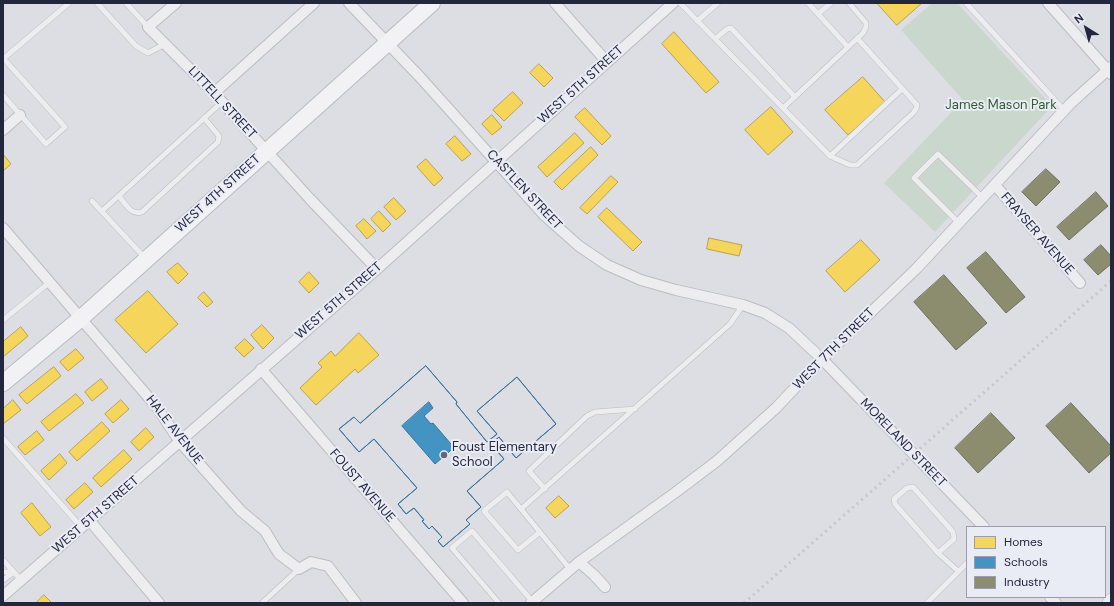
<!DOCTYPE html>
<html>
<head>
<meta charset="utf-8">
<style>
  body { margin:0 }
  #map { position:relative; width:1114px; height:606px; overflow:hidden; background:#dddee4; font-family:"DM Sans",sans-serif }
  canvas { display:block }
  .frame { position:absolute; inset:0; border:4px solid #23273e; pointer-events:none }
  .legend { position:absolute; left:966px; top:526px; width:140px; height:72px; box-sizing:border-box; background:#eaecf5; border:1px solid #9a9dac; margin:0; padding:5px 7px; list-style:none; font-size:12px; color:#23273e }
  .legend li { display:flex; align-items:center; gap:8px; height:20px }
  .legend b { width:20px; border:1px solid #9a9dac }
  .north { position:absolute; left:1066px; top:8px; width:40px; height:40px; -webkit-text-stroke:3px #eaecf5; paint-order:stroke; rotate:323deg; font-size:11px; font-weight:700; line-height:16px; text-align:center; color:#23273e }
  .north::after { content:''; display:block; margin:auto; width:14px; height:18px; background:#23273e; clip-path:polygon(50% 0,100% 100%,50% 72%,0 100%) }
</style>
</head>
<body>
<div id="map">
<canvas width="1114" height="606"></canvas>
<div class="frame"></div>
<ul class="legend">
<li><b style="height:11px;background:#f6d55c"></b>Homes</li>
<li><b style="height:11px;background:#4393c3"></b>Schools</li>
<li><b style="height:11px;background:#8c8c6e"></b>Industry</li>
</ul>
<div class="north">N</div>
</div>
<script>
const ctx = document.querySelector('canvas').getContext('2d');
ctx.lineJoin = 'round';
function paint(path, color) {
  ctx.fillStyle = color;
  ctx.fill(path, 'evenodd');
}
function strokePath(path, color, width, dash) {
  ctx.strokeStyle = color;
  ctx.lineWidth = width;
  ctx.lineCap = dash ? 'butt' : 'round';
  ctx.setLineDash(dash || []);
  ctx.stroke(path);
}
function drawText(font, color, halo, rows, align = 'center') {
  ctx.font = font + ' "DM Sans",sans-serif';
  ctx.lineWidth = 4;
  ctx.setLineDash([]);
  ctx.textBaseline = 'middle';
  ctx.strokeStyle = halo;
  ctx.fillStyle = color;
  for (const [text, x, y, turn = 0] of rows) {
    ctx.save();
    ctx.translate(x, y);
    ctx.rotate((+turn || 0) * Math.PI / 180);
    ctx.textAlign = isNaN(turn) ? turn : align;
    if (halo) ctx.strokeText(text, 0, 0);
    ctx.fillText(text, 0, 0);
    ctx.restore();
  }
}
paint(new Path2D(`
  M932,3h25l95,103 -117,126 -51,-49 79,-83 -62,-70z`), '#cad7cd');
const homes = new Path2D(`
  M877,3h45l-25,22z
  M674,32l45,50 -13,11 -44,-49z
  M539,64l14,14 -9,9 -14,-14z
  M863,77l22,25 -37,33 -23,-25z
  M513,92l10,11 -19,18 -11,-11z
  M771,107l22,25 -25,23 -23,-25z
  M585,108l26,28 -9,9 -27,-28z
  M492,115l10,12 -10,8 -10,-11z
  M575,133l9,10 -37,34 -9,-10z
  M455,136l16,18 -9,7 -16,-17z
  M591,147l7,8 -36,35 -8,-8z
  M3,154l8,10 -8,7z
  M426,159l17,19 -9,8 -17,-19z
  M611,176l7,6 -31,32 -7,-6z
  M394,198l12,13 -10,9 -12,-13z
  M607,208l35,34 -9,9 -35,-34z
  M379,211l12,13 -8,8 -12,-13z
  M364,219l12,12 -9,8 -11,-13z
  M709,238l33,7 -3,11 -32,-7z
  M861,240l19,20 -35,32 -19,-21z
  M178,263l10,11 -10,10 -11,-12z
  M309,272l10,11 -10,10 -10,-11z
  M148,291l30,33 -32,29 -31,-33z
  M204,292l9,10 -6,5 -9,-9z
  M262,325l12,13 -11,11 -12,-14z
  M21,327l7,9 -25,21v-15z
  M359,333l20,22 -21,18 -3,-4 -39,36 -16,-17 22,-21 -4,-4 13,-12 4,5z
  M245,339l9,9 -10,9 -9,-9z
  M76,349l8,9 -16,13 -8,-9z
  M54,367l7,9 -34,28 -8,-9z
  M101,379l7,9 -16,13 -7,-9z
  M76,394l8,9 -35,28 -8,-9z
  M13,400l8,10 -18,14v-15z
  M121,400l8,9 -16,14 -8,-9z
  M102,422l8,9 -33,30 -8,-9z
  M146,428l8,9 -15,14 -8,-9z
  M37,431l7,9 -19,15 -7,-8z
  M124,450l8,9 -31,28 -8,-9z
  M60,454l7,9 -18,17 -8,-9z
  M85,483l8,9 -19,17 -8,-9z
  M559,496l10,10 -14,12 -9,-10z
  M32,503l19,24 -11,9 -19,-23z
  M44,595l8,8h-16z`);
paint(homes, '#f6d55c');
strokePath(homes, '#b7a153', 1);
const schools = new Path2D(`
  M426,366l31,36 -1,2 31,38 10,-8 -20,-23 40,-34 39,47 -40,34 -17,-21 -8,7 13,15 -37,32 14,16 -15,13 4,4 -27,23 -5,-6 4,-4 -10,-11 -3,3 -7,-8 2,-1 -10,-12 -8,6 -8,-10 19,-16 -43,-49 -15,13 -20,-23 15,-12 6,6zM429,402l4,6 -9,8 7,8 2,-1 18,21 4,-3 3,3 -23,20 -33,-38z
  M426,366l31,36 -1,2 31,38 10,-8 -20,-23 40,-34 39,47 -40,34 -17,-21 -8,7 13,15 -37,32 14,16 -15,13 4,4 -27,23 -5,-6 4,-4 -10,-11 -3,3 -7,-8 2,-1 -10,-12 -8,6 -8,-10 19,-16 -43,-49 -15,13 -20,-23 15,-12 6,6z`);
paint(schools, '#4393c3');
strokePath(schools, '#39739b', 1);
const industry = new Path2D(`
  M1046,169l14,13 -24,24 -14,-14z
  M1096,192l12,14 -39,34 -12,-13z
  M1101,245l10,11v8l-13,11 -14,-15z
  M986,252l39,45 -19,16 -39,-45z
  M944,275l43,48 -31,27 -42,-48z
  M1071,403l40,43v7l-22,20 -43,-47z
  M991,413l24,25 -37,35 -23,-25z`);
paint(industry, '#8c8c6e');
strokePath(industry, '#6c6e60', 1);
const service = new Path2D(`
  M97,3l39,43 12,7 17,-9
  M126,3l22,24
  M680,3l150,153 20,9h7l56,-52 3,-4 1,-4 -60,-67
  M808,3l40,44
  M966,3l98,107
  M818,14l13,-11
  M697,21l21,-18
  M715,39l12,-10 4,-1 64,69
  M3,59l66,-56
  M3,95l43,49 19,-17 -61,-68
  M783,108l80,-75 3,-6v-4l-17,-20
  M830,156l72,-67
  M119,196c6,7 12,20 23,16l76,-70 1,-6 -15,-18
  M92,201l53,57
  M102,211l120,-109
  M959,223l-45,-45 24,-24 45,44
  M3,320l47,-38
  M3,438l79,90
  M545,489l-16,-18 58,-55 8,-4 40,-3
  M521,509l-14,-17 -23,19 34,39 22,-18
  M938,553l16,-14 -1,-7 -40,-45 -6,1 -13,11 1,5 43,49 20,18
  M3,560l18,20
  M570,569l-49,-60 209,-185 13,-19
  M3,572h11
  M3,580l11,-8
  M262,603l37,-34
  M499,603l-47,-55 20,-17 60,70
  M927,603l40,-40`);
const minor = new Path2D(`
  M176,3l-28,24 66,66 96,106 67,70
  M349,3l70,73 125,139 35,31 28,19 34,15 35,10 67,15 22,8 24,15 33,31 162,168
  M555,3l52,59
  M1048,3l63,71
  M214,93l100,-90
  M3,130l17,-15
  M995,185l85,98
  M3,228l153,178 24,36 61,69 24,20 14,23 20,15 12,-7 17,4 28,37
  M261,369l202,234
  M90,521l69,82
  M579,562l15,13 11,12
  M3,596l374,-327 296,-266
  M1050,597l6,6
  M531,603l48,-41 97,-70 41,-31 59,-53 46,-49 94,-90 155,-166 40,-36`);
const tertiary = new Path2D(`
  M1109,603l2,-3`);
const primary = new Path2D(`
  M3,383l77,-64 352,-316`);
strokePath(service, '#bbbcc2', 6);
strokePath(minor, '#bbbcc2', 12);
strokePath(tertiary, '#bbbcc2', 14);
strokePath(primary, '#babbc2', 18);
strokePath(service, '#ededf0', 5);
strokePath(minor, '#ededf0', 10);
strokePath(tertiary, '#ededf0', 13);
strokePath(primary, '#f2f2f4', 16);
strokePath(new Path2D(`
  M744,603l367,-322`), '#c6c6cb', 3, [2, 4]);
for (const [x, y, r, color] of [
  [444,455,4,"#646778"]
]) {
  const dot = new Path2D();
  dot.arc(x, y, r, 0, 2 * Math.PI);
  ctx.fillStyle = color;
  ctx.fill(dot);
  strokePath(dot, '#eaecf5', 1.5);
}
drawText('13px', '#23273e', '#eaecf5', [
  ["WEST 5TH STREET",581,85,-42],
  ["LITTELL STREET",222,103,47],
  ["CASTLEN STREET",524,190,47],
  ["WEST 4TH STREET",218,194,-42],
  ["FRAYSER AVENUE",1037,234,49],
  ["WEST 5TH STREET",339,301,-41],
  ["WEST 7TH STREET",834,349,-45],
  ["HALE AVENUE",174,430,52],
  ["MORELAND STREET",903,443,46],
  ["FOUST AVENUE",362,486,49],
  ["WEST 5TH STREET",96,515,-41]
]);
drawText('13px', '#2f5b31', '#eaecf5', [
  ["James Mason Park",1001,106]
]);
drawText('13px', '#23273e', '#eaecf5', [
  ["Foust Elementary",452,448],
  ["School",452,463]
], 'left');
</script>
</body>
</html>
